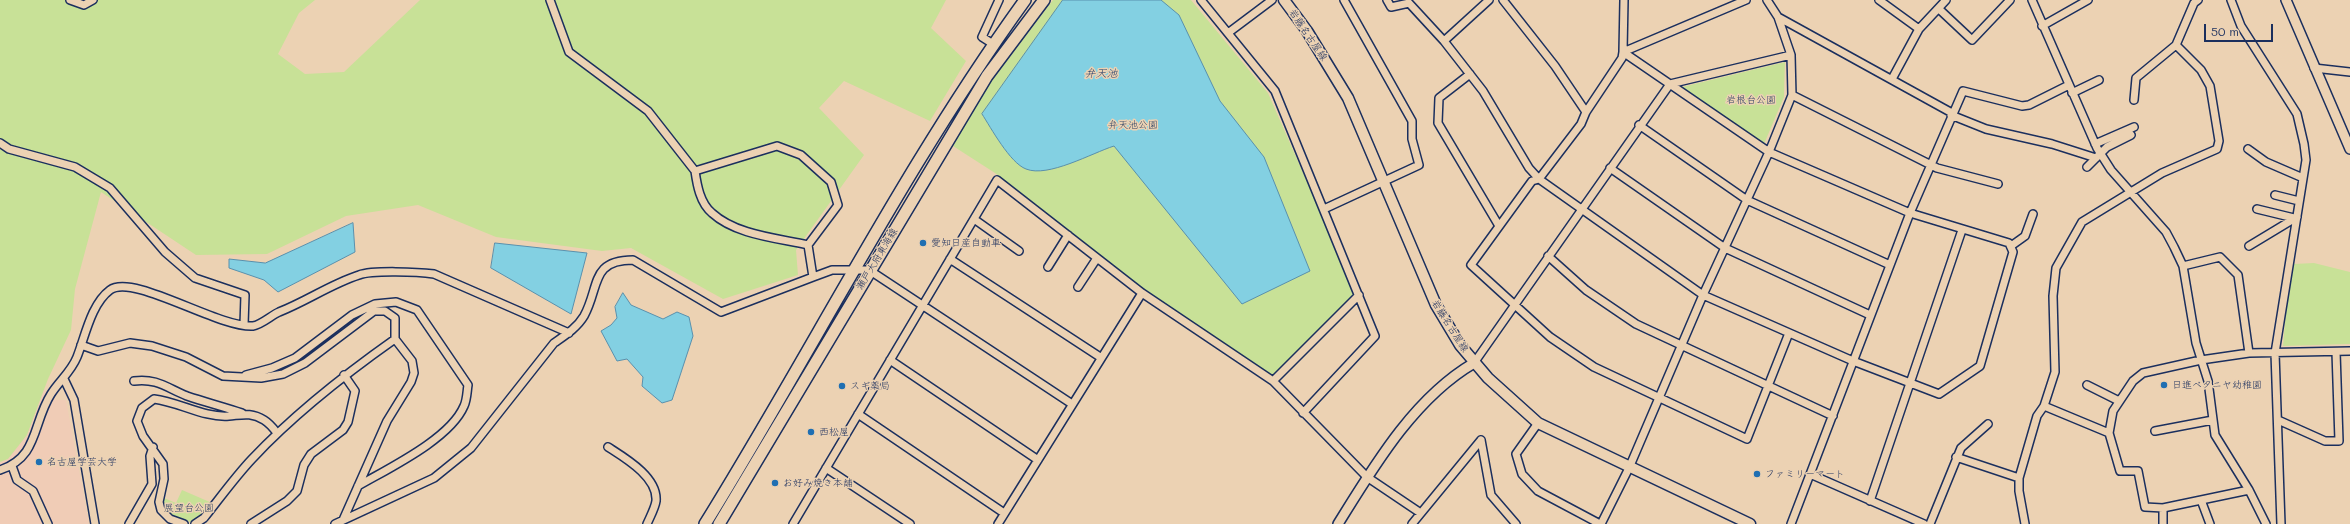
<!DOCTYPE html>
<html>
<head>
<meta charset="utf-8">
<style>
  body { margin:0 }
  #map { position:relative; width:2350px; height:524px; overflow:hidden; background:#ecd2b3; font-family:Mali,sans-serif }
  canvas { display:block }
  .scale { position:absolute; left:2204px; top:24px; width:69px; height:18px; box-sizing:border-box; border:2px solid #1b2f5e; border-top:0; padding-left:5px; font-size:12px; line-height:14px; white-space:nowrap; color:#1b2f5e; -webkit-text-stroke:3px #ecd2b3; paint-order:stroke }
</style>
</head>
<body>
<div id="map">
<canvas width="2350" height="524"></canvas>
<div class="scale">50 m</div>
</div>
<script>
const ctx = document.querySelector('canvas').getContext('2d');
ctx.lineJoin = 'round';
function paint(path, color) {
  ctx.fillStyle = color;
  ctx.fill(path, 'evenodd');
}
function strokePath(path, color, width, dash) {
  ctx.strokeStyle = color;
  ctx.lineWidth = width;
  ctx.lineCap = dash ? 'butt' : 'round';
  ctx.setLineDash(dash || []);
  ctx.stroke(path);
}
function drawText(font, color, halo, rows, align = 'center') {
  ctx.font = font + ' Mali,"Klee One",sans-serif';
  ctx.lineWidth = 3;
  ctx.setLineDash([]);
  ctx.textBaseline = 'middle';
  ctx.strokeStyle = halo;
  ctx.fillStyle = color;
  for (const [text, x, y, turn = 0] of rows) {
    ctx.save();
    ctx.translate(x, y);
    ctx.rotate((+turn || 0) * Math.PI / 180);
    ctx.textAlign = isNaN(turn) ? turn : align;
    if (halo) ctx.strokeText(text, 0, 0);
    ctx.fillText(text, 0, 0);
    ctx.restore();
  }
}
paint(new Path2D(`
  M0,351l56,49h10l23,124h-89z`), '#f0ccb6');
paint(new Path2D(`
  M0,0h315l-16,13 -21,41 27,20 39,-2 76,-72h526l-15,28 35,33 -36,60 -86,-40 -25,27 45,47 -68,95 2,25 -75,24 -92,-51 -29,3 -106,-14 -78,-32 -72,11 -79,38 -71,1 -95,-63 -26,97 -4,41 -23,49 -21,56 -19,24 -8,3z
  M1053,0h138l77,93 89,203 -82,81 -129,-84 -151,-120 -42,-27 35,-60z
  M1785,62l-1,35 -20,47 -86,-56z
  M2314,263l36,9v72l-67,2 4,-47 7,-35z
  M182,490l30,13 -9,12 -10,7c-13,-1 -20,-4 -29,-14v-10l12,5z`), '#c8e197');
const water = new Path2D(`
  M1063,0h98l18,15 41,86 44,56 46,114 -68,33 -128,-158c-22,7 -66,32 -88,23 -16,-6 -35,-41 -44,-55z
  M353,223l2,29 -77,40 -14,-12 -35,-12v-9l36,4z
  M495,243l92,10 -16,61 -80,-46z
  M623,293l8,12 32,14 14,-7 12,5 4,19 -21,64 -10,3 -20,-17 1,-9 -16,-18 -10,2 -16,-30 10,-6 6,-7 -2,-11z`);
paint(water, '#83d0e2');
strokePath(water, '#5990ad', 1);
const minor = new Path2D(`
  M70,0l14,5 9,-5
  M550,0l19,52 79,59 47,60 82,-25 24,9 30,27 7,23 -30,40 5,32 19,-7h37l203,134
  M1201,0l74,91 100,245 -72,77
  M1387,0l4,7 18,-4 35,38 39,50 46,77 10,11 164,116 150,66 86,33 41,-28 33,-114 -4,-9 -99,-30 -141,-61 -146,-100 1,-52
  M1503,0l52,66 31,46
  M1746,0l-123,52 -1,6 -36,54 -5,12 -42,55 -7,2 -61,84 79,72 44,30 153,72 42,-106
  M1879,0l40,29
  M2032,0l65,148 14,22 55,62 8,15 9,19 13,77 12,38 7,54 34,55 17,34
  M2231,0l10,26 56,88 7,30 2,16 -31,193 6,171
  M1939,9l33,31 38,-40
  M1778,17l174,96
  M2042,26l46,-26
  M1228,33l44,-33
  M1444,41l45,-41
  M993,44l-11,-7 17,-37
  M2314,68l36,4
  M1470,74l-31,24 -1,25 61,103
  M1892,79l27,-50 27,-29
  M2072,93l27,-13
  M1792,95l145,73 61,16
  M2134,100l2,-22 40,-33
  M1951,115l35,14 66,15 44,14
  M1639,125l108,75 143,65
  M0,143l9,6 66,18 35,21 55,64 30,26 50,17 -1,30
  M2095,144l39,-17
  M2248,149l18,13 37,16
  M2087,167l20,-20 24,-12
  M1610,168l115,80 145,67
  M695,171c2,14 5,32 17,42 24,22 65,25 96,32
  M2275,195l24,6
  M1324,209l95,-44 -7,-26v-18l-68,-121
  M2257,209l37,9
  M974,219l45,32
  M2011,246l14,-10 8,-22
  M2249,246l48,-29
  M1548,256l38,34 50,34 197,92
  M950,259l150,98
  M2183,266l37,-9 18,18 11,78
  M1048,267l20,-32
  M1078,287l19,-29
  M81,345l17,6 32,-8 22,3 34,11 37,19 38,2 22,-4 22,-11 69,-52h11l10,7v21l17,22 2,12 -3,9 -24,39 -44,99
  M890,360l148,100
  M1474,363l196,-279 121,-29
  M246,375l26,-7 23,-10 57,-43 23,-11 21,-2 21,8 51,75c-1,6 -1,15 -4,21 -14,33 -75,62 -106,80
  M64,379l10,21 21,124
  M134,381c23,-3 33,7 53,15 18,6 37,11 55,17
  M1273,381l86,-86
  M2087,385l32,16
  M2044,406l65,27 4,-22 20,-30 10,-8 58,-13 48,-7 101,-2
  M858,414l146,99
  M2278,420l47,21h14l-3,-89
  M1538,423l-22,31 6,20 16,17 62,33
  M2155,431l58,-11
  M2109,433l11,38h18l7,36 18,1
  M1481,440l10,55 25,29
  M608,447c17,11 50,30 48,54 -1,7 -6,16 -9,23
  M1956,457l63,21
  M12,466l5,14 16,11 15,33
  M826,468l84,56
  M0,470c39,-13 32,-46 51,-76 8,-13 20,-22 26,-37 8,-20 14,-53 33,-67 23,-17 108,38 143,36 8,-1 19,-11 26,-14 28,-11 52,-28 80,-37 14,-5 59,-3 75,-1l135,59
  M1810,474l114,50
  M2201,500l9,24
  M1870,501l92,-271
  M129,524l23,-40 -2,-28 3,-9
  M184,524l-14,-5 -9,-9 -2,-8 5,-23 -1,-15 -20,-28 -6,-15 5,-13 12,-9c25,3 50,19 75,17 13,-1 22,-4 35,4 5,3 10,9 13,13
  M195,524l9,-6c16,-20 31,-41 48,-59 43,-46 92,-84 143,-120
  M251,524l36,-23 10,-10 7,-26 7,-11 32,-24 5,-8 7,-31 -11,-16
  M335,524l99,-46 37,-30 83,-105c10,-7 23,-15 30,-27 16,-29 6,-56 49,-56l88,52 92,-35
  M793,524l204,-344 145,113 131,88 94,96 52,35
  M998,524l144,-231
  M1412,524l69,-84
  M1601,524l28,-56 74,-173 66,-143 23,-57 -1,-40 -13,-38 -11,-17
  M1791,524l119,-311 53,-122 59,15 7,-1 40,-20
  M1930,524l31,-76 27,-24
  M2025,524l-6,-33v-13l18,-62 7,-10 11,-34 -2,-76 3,-28 26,-46 80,-49 55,-24 2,-8 -9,-55 -9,-16 -25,-25 18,-42 4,-3
  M2163,524v-16l86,-18`);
const tertiary = new Path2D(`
  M2286,0l64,149
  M1338,524c36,-58 76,-126 136,-161`);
const secondary = new Path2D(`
  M1284,0l23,31 41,67 88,207 24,40 28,33 50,45 212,101`);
const primary = new Path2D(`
  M705,524c108,-174 200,-358 320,-524
  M719,524l268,-448 57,-76`);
strokePath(minor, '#1b2f5e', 10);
strokePath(tertiary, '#1b2f5e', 12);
strokePath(secondary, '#1b2f5e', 13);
strokePath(primary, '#1b2f5e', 14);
strokePath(minor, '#ecd2b3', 7);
strokePath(tertiary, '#ecd2b3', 9);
strokePath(secondary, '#ecd2b3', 10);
strokePath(primary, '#ecd2b3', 11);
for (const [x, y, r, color] of [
  [923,243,4,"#1f6fb2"],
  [2164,385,4,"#1f6fb2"],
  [842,386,4,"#1f6fb2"],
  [811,432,4,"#1f6fb2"],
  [39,462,4,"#1f6fb2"],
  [1757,474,4,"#1f6fb2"],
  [775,483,4,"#1f6fb2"]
]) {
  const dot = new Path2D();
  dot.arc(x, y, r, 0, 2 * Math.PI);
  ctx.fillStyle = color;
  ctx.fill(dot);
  strokePath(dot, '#ecd2b3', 1.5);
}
drawText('10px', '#1b2f5e', '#ecd2b3', [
  ["岩藤名古屋線",1308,35,56],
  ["瀬戸大府東海線",877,259,-59],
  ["岩藤名古屋線",1450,326,58]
]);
drawText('10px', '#2c4164', '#ecd2b3', [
  ["岩根台公園",1751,100],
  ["弁天池公園",1133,125],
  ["展望台公園",189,508]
]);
drawText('10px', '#1b2f5e', '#ecd2b3', [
  ["愛知日産自動車",931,243],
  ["日進ベタニヤ幼稚園",2172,385],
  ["スギ薬局",850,386],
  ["西松屋",819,432],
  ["名古屋学芸大学",47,462],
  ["ファミリーマート",1765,474],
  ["お好み焼き本舗",783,483]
], 'left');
drawText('italic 11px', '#253f6b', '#ecd2b3', [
  ["弁天池",1101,74]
]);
</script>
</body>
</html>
